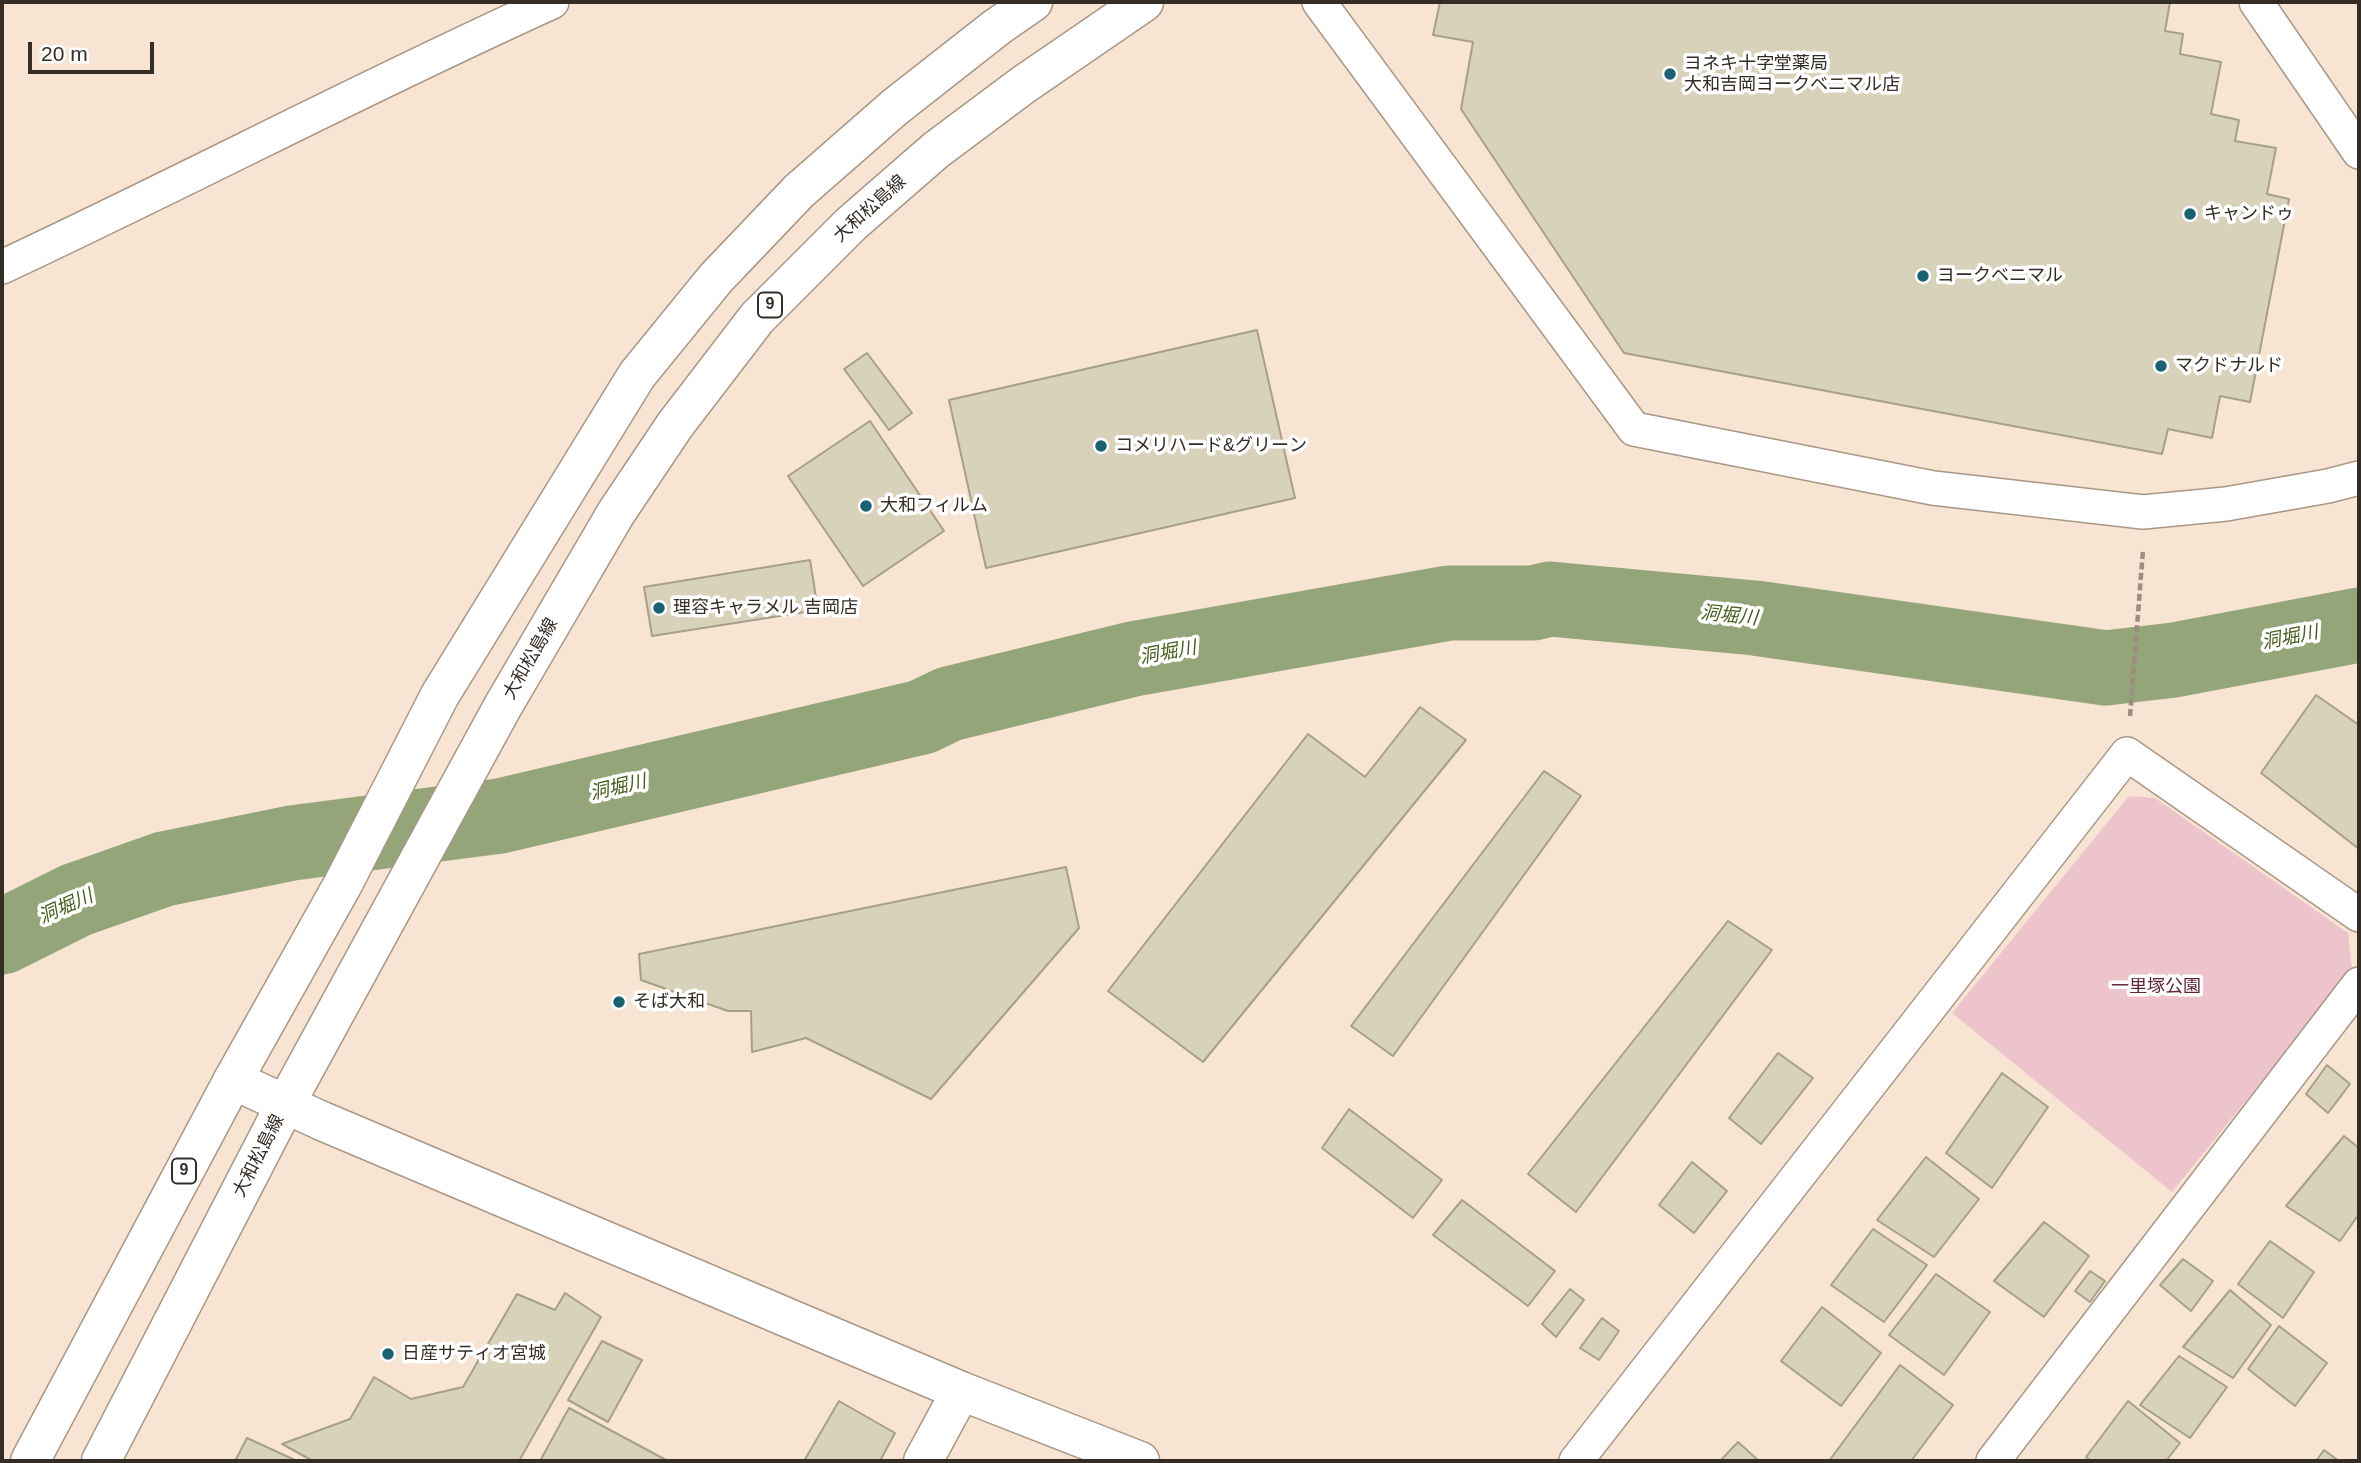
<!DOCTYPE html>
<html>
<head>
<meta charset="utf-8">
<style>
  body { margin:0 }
  #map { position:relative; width:2361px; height:1463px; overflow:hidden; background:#f8e4d2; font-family:Arial,sans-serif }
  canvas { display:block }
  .frame { position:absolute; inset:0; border:4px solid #342d26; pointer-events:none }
  .scale { position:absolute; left:28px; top:42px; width:126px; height:32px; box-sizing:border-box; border:4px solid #342d26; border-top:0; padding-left:9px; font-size:21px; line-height:24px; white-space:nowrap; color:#342d26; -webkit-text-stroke:5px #fff; paint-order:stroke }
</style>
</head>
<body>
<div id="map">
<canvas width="2361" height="1463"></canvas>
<div class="frame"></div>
<div class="scale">20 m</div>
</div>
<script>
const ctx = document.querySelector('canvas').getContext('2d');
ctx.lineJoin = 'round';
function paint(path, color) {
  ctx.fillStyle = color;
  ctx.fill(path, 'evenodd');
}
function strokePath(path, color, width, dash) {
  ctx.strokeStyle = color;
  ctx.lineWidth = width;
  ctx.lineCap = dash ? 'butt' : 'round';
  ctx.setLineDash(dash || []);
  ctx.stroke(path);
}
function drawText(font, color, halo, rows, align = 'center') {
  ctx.font = font + ' Arial,"Noto Sans JP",sans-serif';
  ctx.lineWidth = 7;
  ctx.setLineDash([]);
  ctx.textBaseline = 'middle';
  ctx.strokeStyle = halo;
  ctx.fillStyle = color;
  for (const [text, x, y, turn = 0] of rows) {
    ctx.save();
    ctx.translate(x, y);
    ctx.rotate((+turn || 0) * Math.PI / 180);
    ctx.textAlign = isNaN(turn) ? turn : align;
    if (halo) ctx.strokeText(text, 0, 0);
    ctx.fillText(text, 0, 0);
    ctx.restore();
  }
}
paint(new Path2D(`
  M2129,796l26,2 193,135 4,37 -180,222 -220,-179z`), '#edc4cc');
strokePath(new Path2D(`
  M2,937l74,-37 88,-31 128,-26 208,-27 422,-99 27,-13 184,-45 316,-56h84l17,-4 205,19 351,50 68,-8 185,-35`), '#95a57a', 75);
const building = new Path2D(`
  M1440,2h730l-5,29 18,3 -3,20 41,8 -10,52 28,6 -4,21 41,7 -9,46 22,5 -39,203 -30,-6 -8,42 -44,-9 -6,25 -538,-101 -163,-244 12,-67 -40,-7z
  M1257,330l38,168 -309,70 -37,-168z
  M867,353l45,60 -23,17 -45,-61z
  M870,421l74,110 -81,55 -75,-110z
  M810,560l8,50 -166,26 -8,-49z
  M2316,695l43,30v124l-98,-76z
  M1420,707l46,33 -263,322 -95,-71 200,-257 57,43z
  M1544,771l37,25 -188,260 -42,-30z
  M1066,867l13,61 -148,171 -125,-61 -54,14 -1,-41h-23l-87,-31 -2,-26z
  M1728,921l44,29 -196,262 -48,-38z
  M1778,1053l35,25 -52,66 -32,-26z
  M2327,1065l23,19 -22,29 -22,-19z
  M2002,1073l46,34 -56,81 -46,-35z
  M1349,1109l93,71 -29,38 -91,-70z
  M2344,1136l15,12v66l-19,27 -54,-35z
  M1926,1157l53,42 -45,58 -57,-37z
  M1692,1162l35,29 -33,42 -35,-28z
  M1462,1200l93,71 -27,35 -95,-71z
  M2044,1222l45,34 -45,61 -50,-36z
  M1873,1229l54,36 -43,57 -53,-37z
  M2270,1241l44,31 -31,46 -45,-34z
  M2183,1259l30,22 -22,30 -31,-26z
  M2090,1271l15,10 -15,21 -15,-11z
  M1936,1274l54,38 -46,63 -55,-40z
  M1570,1289l14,11 -28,37 -14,-13z
  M2230,1290l41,35 -38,53 -50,-31z
  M565,1293l36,24 -82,144h-206l-31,-17 68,-25 24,-42 37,22 52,-12 54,-93 38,16z
  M1822,1307l59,46 -40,53 -60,-45z
  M1602,1318l17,13 -20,29 -19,-12z
  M2279,1326l48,37 -32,43 -47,-37z
  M602,1341l40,19 -34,62 -40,-22z
  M2179,1356l48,31 -37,51 -50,-33z
  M1900,1365l53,40 -42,56h-82z
  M839,1401l56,32 -15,28h-76z
  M2128,1401l52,42 -14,18h-75l-5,-4z
  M569,1408l99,53h-128z
  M247,1438l50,23h-62z
  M1738,1442l21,19h-39z
  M2324,1450l15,11h-23z`);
paint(building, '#d8d2bb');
strokePath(building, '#a6a08a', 2);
const street = new Path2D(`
  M1319,2l315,427 299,59 210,24 83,-8 102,-18 31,-8
  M2256,2l103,150
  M2,267c184,-86 364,-181 550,-265
  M1576,1461l551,-707 232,161
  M1993,1461l366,-477`);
const secondary = new Path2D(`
  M233,1080l89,41 639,270 179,70
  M923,1461l38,-70`);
const primary = new Path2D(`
  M30,1461l203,-381 110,-196 97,-189 197,-320 79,-97 83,-87 96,-84 102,-80 36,-25
  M101,1461l185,-358 217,-397 113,-193 59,-88 82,-107 94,-94 85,-74 87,-65 121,-83`);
strokePath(street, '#a99786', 36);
strokePath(secondary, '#a99786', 41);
strokePath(primary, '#a99786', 41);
strokePath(new Path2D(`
  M2130,716l13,-166`), '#9b8d80', 4.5, [7, 3.5]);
strokePath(street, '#fff', 33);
strokePath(secondary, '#fff', 38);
strokePath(primary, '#fff', 38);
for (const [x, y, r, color] of [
  [1670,74,7,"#1a6271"],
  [2190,214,7,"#1a6271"],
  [1923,276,7,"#1a6271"],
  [2161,366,7,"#1a6271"],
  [1101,446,7,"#1a6271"],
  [866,506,7,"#1a6271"],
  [659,608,7,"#1a6271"],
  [619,1002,7,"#1a6271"],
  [388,1354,7,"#1a6271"]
]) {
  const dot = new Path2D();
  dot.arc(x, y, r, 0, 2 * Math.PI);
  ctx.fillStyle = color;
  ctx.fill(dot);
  strokePath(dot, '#fff', 2.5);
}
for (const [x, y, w] of [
  [770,305,24],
  [184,1171,24]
]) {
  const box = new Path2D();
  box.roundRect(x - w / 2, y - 12.5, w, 25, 5);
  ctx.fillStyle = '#fff';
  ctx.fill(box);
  strokePath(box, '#342d26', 2);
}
drawText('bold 16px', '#342d26', null, [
  ["9",770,305],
  ["9",184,1171]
]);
drawText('18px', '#342d26', '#fff', [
  ["ヨネキ十字堂薬局",1684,64],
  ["大和吉岡ヨークベニマル店",1684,85],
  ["キャンドゥ",2204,214],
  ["ヨークベニマル",1937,276],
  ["マクドナルド",2175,366],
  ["コメリハード&グリーン",1115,446],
  ["大和フィルム",880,506],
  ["理容キャラメル 吉岡店",673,608],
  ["そば大和",633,1002],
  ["日産サティオ宮城",402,1354]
], 'left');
drawText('18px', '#342d26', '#fff', [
  ["大和松島線",870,209,-42],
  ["大和松島線",531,659,-60],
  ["大和松島線",259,1156,-63]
]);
drawText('18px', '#622336', '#fff', [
  ["一里塚公園",2156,987]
]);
drawText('italic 19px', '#495d1c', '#fff', [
  ["洞堀川",1729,616,6],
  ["洞堀川",2290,638,-11],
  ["洞堀川",1168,653,-10],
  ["洞堀川",618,788,-13],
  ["洞堀川",66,907,-24]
]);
</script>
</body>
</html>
